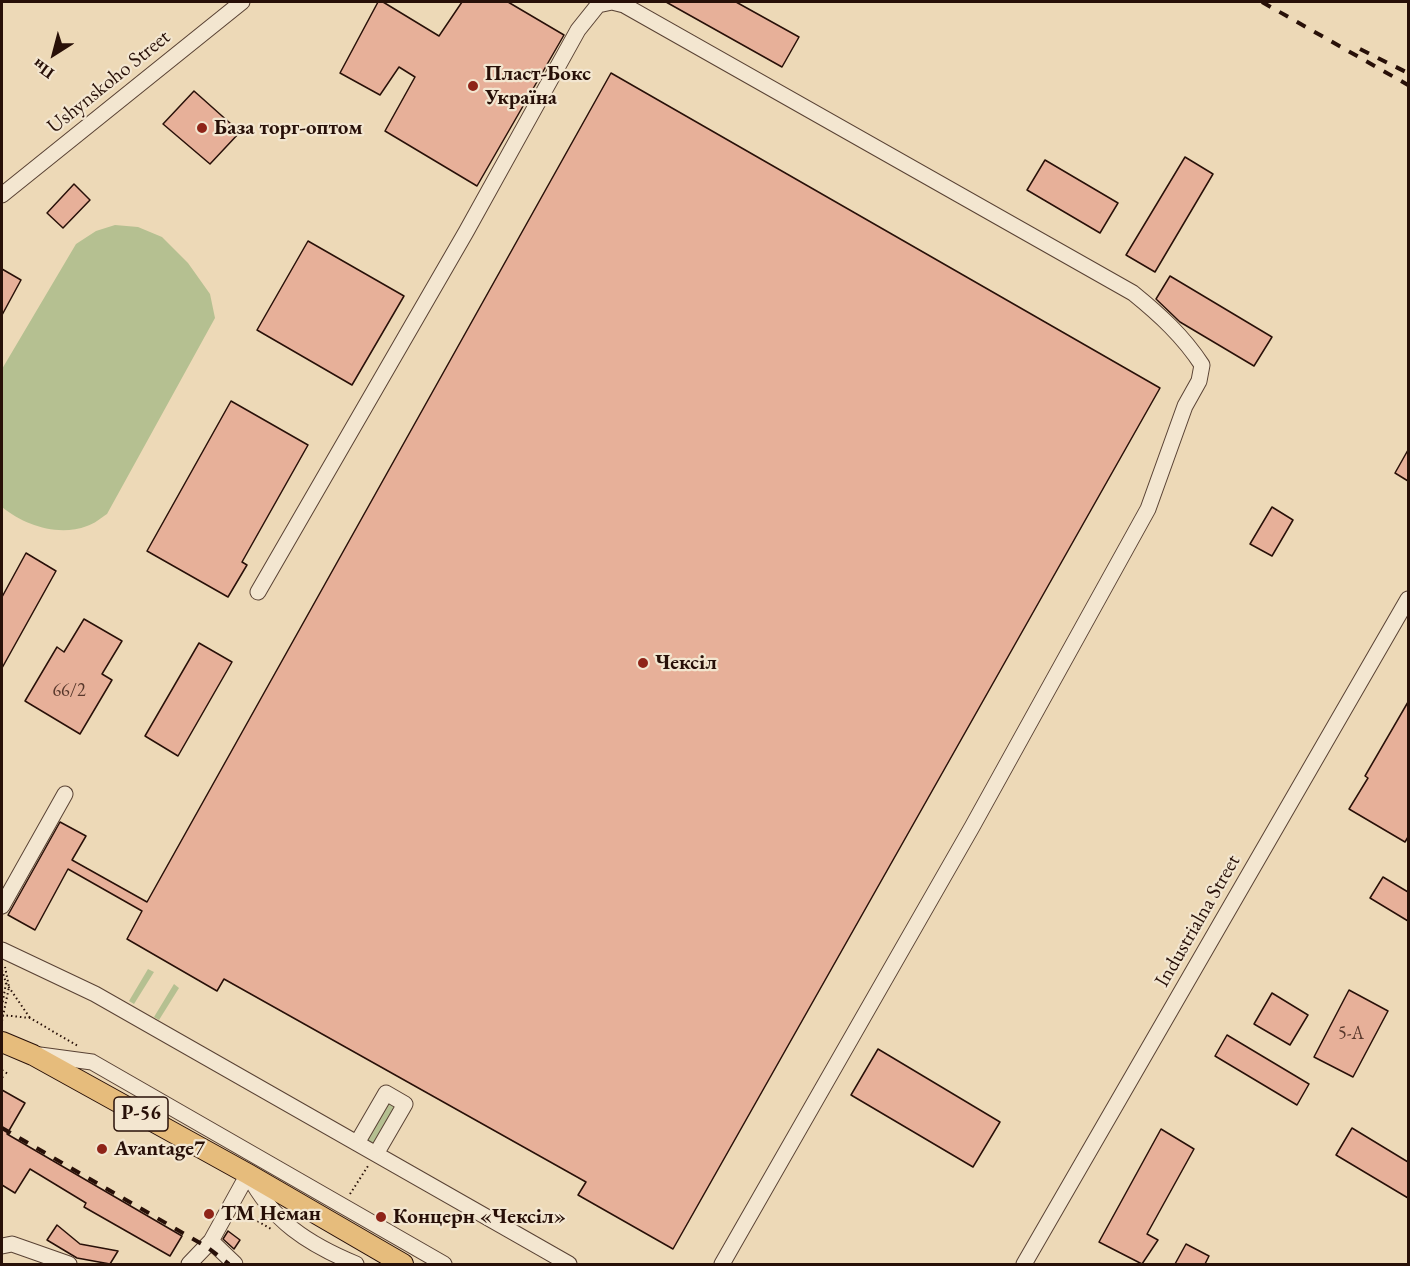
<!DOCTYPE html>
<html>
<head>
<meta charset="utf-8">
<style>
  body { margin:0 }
  #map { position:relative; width:1410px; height:1266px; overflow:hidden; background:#edd9b7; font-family:"EB Garamond",serif }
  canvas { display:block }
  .frame { position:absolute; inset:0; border:3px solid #281008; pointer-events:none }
  .north { position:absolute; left:24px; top:24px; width:60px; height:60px; -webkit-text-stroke:4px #f3e6d0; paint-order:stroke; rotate:216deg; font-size:16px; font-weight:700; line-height:24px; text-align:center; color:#281008 }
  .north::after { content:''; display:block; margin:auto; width:21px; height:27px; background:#281008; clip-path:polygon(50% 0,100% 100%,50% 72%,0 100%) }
</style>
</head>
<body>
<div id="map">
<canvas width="1410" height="1266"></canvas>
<div class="frame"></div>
<div class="north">Пн</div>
</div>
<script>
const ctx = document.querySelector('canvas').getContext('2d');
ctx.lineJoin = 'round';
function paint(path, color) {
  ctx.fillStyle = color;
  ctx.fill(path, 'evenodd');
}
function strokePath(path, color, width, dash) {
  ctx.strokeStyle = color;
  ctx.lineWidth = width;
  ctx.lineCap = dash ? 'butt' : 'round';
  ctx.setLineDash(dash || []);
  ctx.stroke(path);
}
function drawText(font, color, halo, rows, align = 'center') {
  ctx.font = font + ' "EB Garamond",serif';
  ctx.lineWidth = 4.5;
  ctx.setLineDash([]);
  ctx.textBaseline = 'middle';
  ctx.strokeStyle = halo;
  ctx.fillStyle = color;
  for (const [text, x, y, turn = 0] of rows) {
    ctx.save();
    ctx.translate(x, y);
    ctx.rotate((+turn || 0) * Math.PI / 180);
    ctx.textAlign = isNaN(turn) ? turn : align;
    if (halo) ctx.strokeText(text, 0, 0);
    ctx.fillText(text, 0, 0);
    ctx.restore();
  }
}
paint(new Path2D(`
  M115,225l23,2 24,10 26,26 22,31 5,24 -108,196c-6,4 -13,10 -20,12 -29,11 -63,-1 -85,-19v-138l74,-125 20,-13z
  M148,969l6,3 -20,32 -5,-3z
  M174,984l5,4 -20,32 -5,-3z
  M389,1100l8,5 -24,41 -8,-5z`), '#b5c091');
const building = new Path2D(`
  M378,2h5l56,34 23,-34h46l56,33 -87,151 -92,-55 30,-54 -16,-10 -19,28 -40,-22z
  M666,2h70l63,35 -17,30z
  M611,73l549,315 -487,861 -95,-54 8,-13 -362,-203 -7,12 -90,-52 15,-28 -74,-42 -33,61 -27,-15 52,-93 26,14 -14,24 75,42z
  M194,91l46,41 -30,32 -47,-40z
  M1185,157l28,17 -58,98 -29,-17z
  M1045,160l73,43 -18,30 -73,-43z
  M74,184l16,16 -27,28 -16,-15z
  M308,241l96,55 -52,89 -95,-55z
  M2,269l19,11 -19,35z
  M1170,276l102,61 -18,29 -74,-44 -24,-23z
  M231,401l77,44 -66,117 5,3 -19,32 -81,-46z
  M1408,450v31l-13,-8z
  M1272,507l21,13 -21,36 -22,-12z
  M26,553l30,18 -54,97v-71z
  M84,619l38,22 -20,33 10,6 -32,54 -55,-33 32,-54 7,5z
  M199,643l33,19 -54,94 -33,-20z
  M1408,702v135l-3,5 -56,-33 19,-31 -3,-2z
  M1383,877l25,15v29l-38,-23z
  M1349,990l39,21 -35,66 -39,-20z
  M1272,993l36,22 -18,30 -36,-21z
  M1227,1035l82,49 -12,21 -82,-49z
  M878,1049l122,73 -27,45 -122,-72z
  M2,1090l23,13 -18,31 175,102 -12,20 -86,-49 2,-4 -56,-34 -15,24 -13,-8z
  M1352,1128l56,34v36l-72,-43z
  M1161,1129l33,20 -47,85 11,6 -16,24 -43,-22z
  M57,1225l23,19 38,7 -8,13 -33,-6 -30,-18z
  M228,1231l12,9 -6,9 -11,-10z
  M1186,1244l23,12 -4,8h-30z`);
paint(building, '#e7b099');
strokePath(building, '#281008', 1.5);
const minor = new Path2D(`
  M2,195l240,-193
  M258,592l208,-360 112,-202 20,-25 14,-3 12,3 509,288c27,22 50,43 69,72l-3,16 -14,25 -37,103 -176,318 -250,437
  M2,906l63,-112
  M2,950l93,44 474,270
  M40,1055l52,7 352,202
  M357,1143l29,-50 19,11 -29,50
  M248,1174c24,47 60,70 108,90
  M211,1241l24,23
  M2,1246l10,-2 57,20
  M189,1264l22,-23 37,-67
  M1024,1264l384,-665`);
const major = new Path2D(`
  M2,1042l31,13 215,119 155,90`);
strokePath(minor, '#594234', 17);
strokePath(major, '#281008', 22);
strokePath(new Path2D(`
  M2,970l4,13 -4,23
  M6,983l24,35
  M2,1015l28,3 48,28
  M2,1021l7,-34 -4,-20
  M2,1070l6,4
  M2,1077l3,2
  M350,1194l18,-28
  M242,1212l29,17`), '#281008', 2, [1.5, 3]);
strokePath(minor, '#f3e6d0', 15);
strokePath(major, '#e6bc7c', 20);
strokePath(new Path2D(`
  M1262,2l146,83
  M1360,49l48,24
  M2,1128l205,119 22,17`), '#281008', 4, [10, 10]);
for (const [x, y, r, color] of [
  [473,86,6,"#8f2418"],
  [202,128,6,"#8f2418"],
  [643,663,6,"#8f2418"],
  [102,1149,6,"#8f2418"],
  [209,1214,6,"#8f2418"],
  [381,1217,6,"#8f2418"]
]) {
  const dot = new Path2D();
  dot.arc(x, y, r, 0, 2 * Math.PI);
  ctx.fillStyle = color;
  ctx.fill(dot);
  strokePath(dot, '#f3e6d0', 2);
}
drawText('18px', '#58382c', null, [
  ["66/2",69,691],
  ["5-А",1351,1034]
]);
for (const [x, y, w] of [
  [141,1114,54]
]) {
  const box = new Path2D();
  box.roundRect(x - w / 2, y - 17, w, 34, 4.5);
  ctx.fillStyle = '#f3e6d0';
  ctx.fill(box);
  strokePath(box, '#281008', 1.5);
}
drawText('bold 20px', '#281008', null, [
  ["Р-56",141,1114]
]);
drawText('bold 21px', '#281008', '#f3e6d0', [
  ["Пласт-Бокс",485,74],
  ["Україна",485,98],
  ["База торг-оптом",214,128],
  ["Чексіл",655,663],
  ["Avantage7",114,1149],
  ["ТМ Неман",221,1214],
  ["Концерн «Чексіл»",393,1217]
], 'left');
drawText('21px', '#281008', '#f3e6d0', [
  ["Ushynskoho Street",109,82,-39],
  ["Industrialna Street",1198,921,-60]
]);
</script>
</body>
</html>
